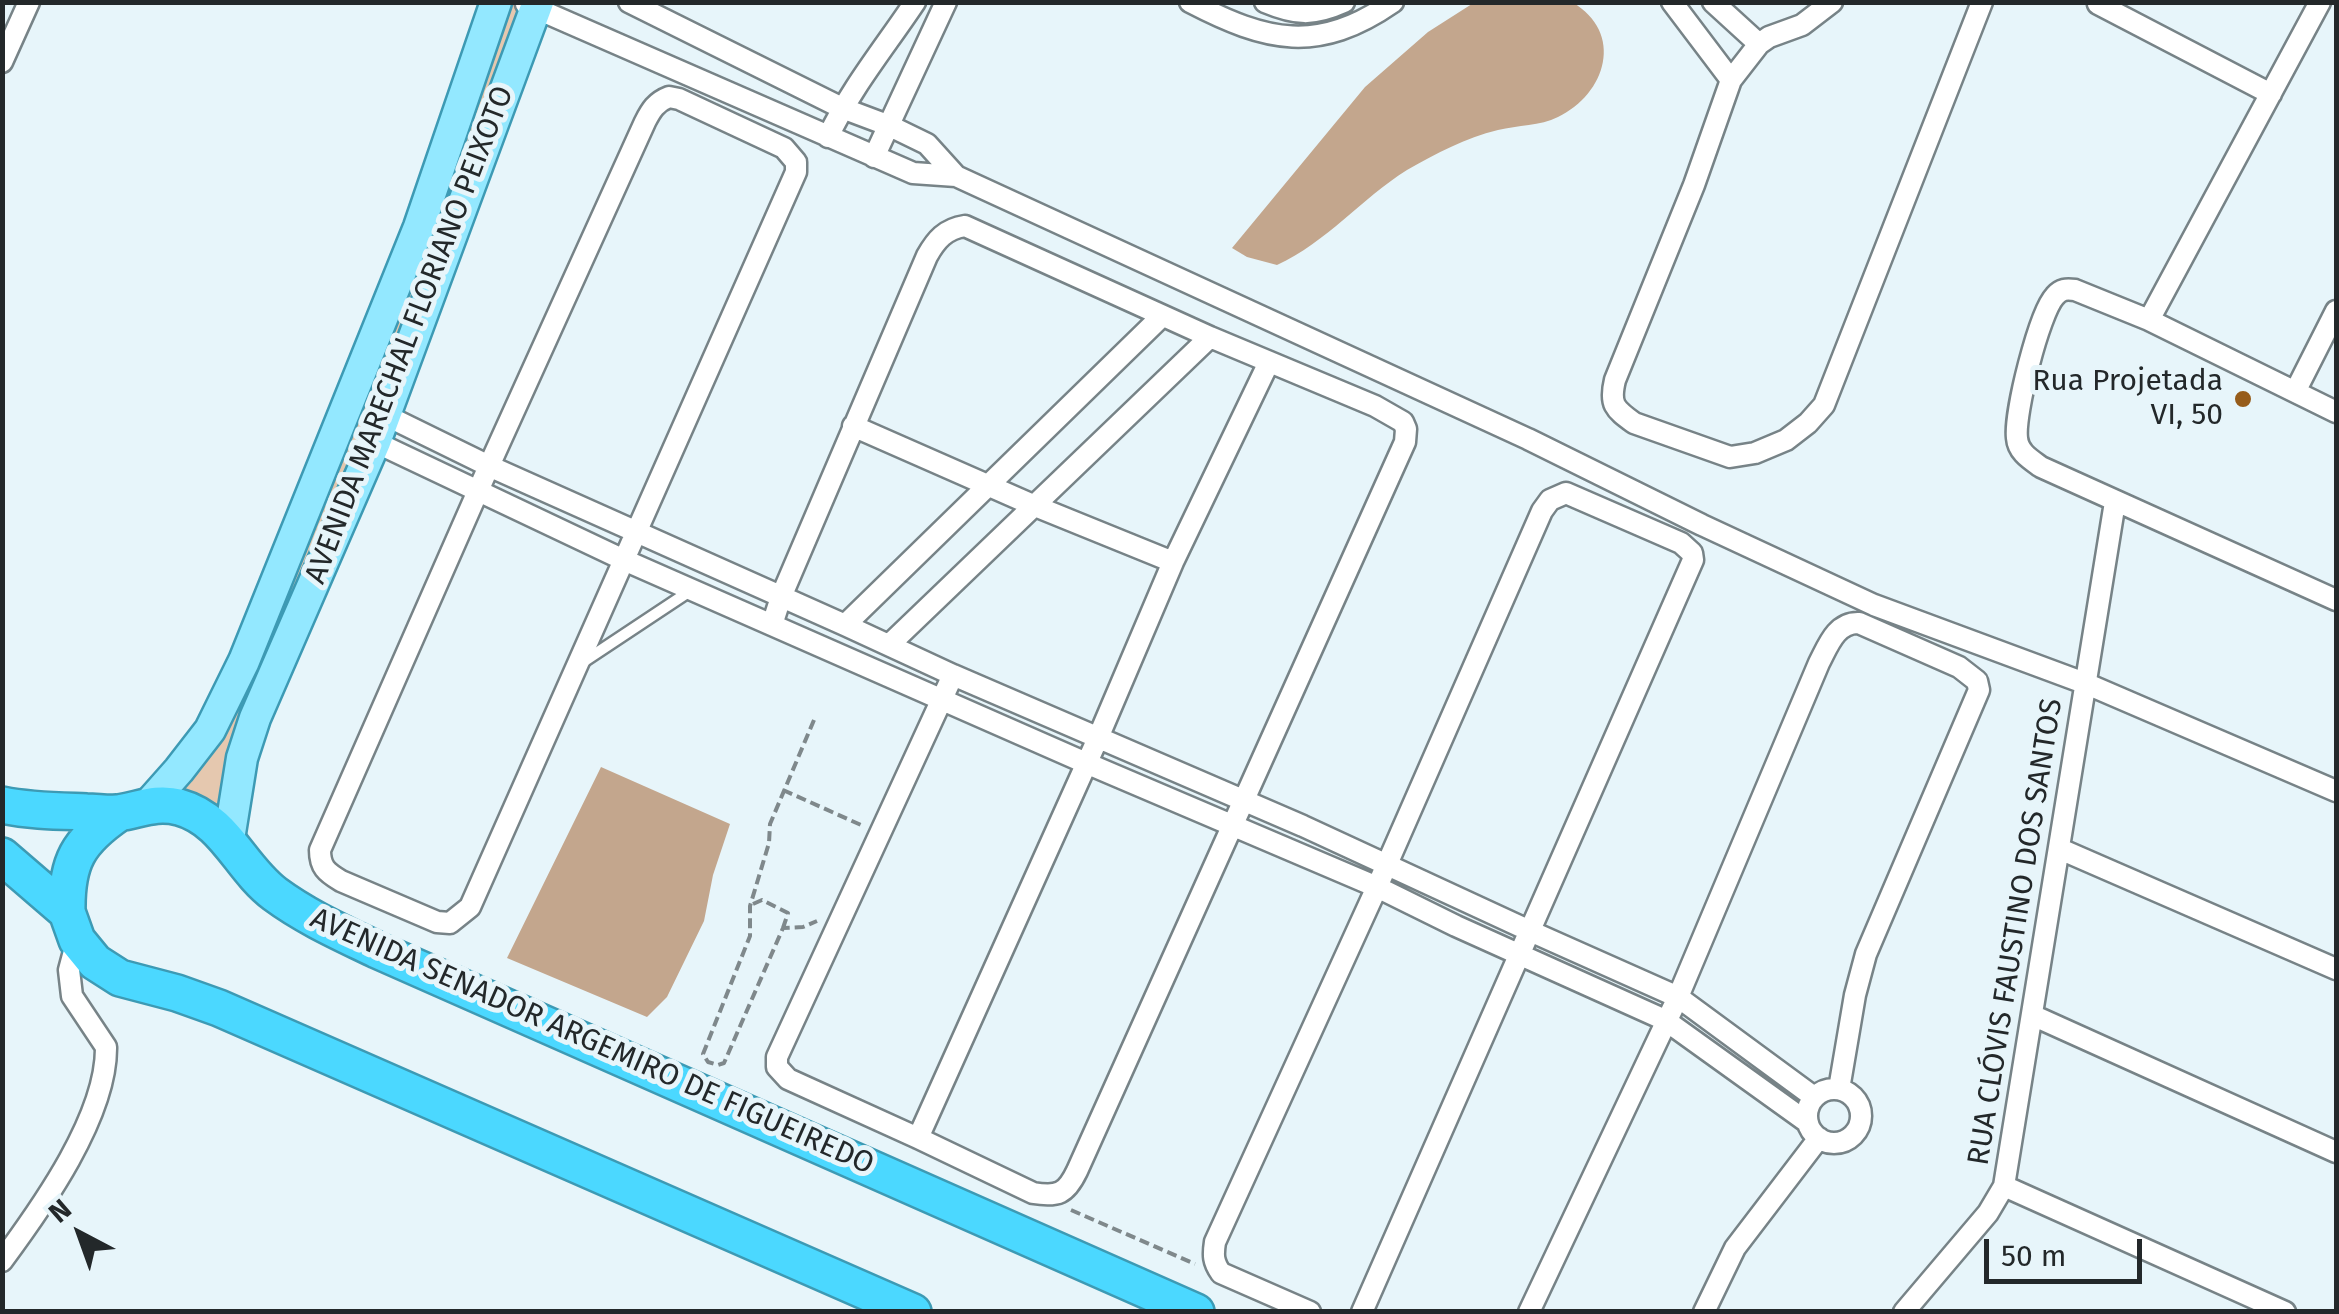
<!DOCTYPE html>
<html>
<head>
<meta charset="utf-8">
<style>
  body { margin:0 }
  #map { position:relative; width:2339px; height:1314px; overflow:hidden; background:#e7f5fa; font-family:"Fira Sans",sans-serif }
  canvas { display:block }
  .frame { position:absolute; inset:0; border:5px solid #23282a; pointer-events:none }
  .north { position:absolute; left:30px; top:1184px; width:100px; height:100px; -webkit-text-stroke:8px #e7f5fa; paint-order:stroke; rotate:319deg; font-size:28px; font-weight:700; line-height:40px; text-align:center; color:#23282a }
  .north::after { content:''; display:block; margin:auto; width:35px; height:45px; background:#23282a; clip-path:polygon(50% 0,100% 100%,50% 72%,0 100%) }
  .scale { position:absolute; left:1984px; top:1239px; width:158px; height:45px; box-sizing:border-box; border:5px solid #23282a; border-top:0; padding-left:12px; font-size:30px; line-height:35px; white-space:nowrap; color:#23282a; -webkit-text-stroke:8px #e7f5fa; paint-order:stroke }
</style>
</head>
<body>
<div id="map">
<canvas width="2339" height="1314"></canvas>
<div class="frame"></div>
<div class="north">N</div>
<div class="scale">50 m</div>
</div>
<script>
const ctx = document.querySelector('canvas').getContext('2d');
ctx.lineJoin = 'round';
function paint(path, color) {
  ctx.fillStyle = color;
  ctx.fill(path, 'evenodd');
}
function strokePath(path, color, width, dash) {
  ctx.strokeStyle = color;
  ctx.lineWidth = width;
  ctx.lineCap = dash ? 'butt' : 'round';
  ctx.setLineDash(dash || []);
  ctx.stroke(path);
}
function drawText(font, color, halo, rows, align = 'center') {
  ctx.font = font + ' "Fira Sans",sans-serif';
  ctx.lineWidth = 10;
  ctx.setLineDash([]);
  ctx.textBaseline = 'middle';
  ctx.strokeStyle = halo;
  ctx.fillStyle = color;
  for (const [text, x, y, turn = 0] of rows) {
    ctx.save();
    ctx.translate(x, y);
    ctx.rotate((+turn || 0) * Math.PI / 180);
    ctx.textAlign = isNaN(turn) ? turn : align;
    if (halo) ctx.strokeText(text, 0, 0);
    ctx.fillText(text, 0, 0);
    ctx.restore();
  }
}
paint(new Path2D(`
  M500,3h14l19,7 -41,107 -29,-5z
  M460,119l28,3 -145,382 -30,-14z
  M314,499l24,14 -113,315 -65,-28z`), '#e5c8af');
paint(new Path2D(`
  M1475,2h97c53,31 34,92 -14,115 -18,9 -40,8 -60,13 -33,8 -61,23 -91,40 -46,29 -80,72 -130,95l-30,-8 -15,-9 133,-161 63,-55z
  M601,767l129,57 -17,51 -9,46 -37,76 -20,20 -140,-59z`), '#c3a68d');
const lane = new Path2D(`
  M583,662l107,-71`);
const street = new Path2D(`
  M629,2l213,106 48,18 37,18 29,32
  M1190,2c77,40 128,52 203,0
  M1265,2c31,13 48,14 79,0
  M1672,2l59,78
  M1713,2l46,42
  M1832,2l-30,23 -33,12 -10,7 -28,36 -37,105 -79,195c-6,25 0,29 19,43l96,34 25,-4 31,-13 22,-17 16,-18 158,-403
  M526,4l387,169 43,3 572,263 174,86 172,80 213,79 249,107
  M2098,4l173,90
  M2,62l27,-60
  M669,97l10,2 105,49 12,14v10l-326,735 -20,16 -13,-1 -96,-41c-15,-9 -21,-14 -21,-31l169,-384 156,-344c6,-12 11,-20 24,-25z
  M828,137c23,-49 57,-90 87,-135
  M874,157l72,-155
  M2149,320l171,-318
  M2296,390l40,-79
  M2336,412l-187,-92 -74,-30c-9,-1 -14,-1 -20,6 -16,17 -41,118 -38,142 1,14 13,21 24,29l295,133
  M385,415l104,51 356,159 108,50 350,151 227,105 148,66 136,100
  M853,426l182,80 138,56
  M375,442l249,118 462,203 291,124 79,39 209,94 142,102
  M772,625l9,-28 146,-341c9,-16 18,-27 38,-30l245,111 165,69 28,16 3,7 -1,13 -328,729c-11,23 -19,26 -44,22l-115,-55 -130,-59 -11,-12v-10l176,-382
  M845,625l317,-309
  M889,645l321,-308
  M2060,849l276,120
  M2032,1015l304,137
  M1807 1116a27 27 0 1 1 54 0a27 27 0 1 1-54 0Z
  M918,1138l180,-400 75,-176 96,-200
  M2004,1186l281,126
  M2,1261c40,-54 105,-145 104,-214l-34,-51 -3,-26 8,-30
  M1310,1312l-89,-39c-8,-11 -8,-18 -6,-31l162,-355 165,-376 8,-11 16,-7 115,50 11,10 1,7 -331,752
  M1529,1312l149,-315 141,-334c9,-17 17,-41 40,-40l100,44 18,14 2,9 -113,264 -11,41 -16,94
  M1704,1312l31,-64 84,-110
  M1904,1312l84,-99 16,-27 111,-684`);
const primary = new Path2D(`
  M148,805l31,-35 31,-40 34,-69 175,-434 77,-225
  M229,839l13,-81 13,-40 120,-276 163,-440`);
const highway = new Path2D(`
  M2,805c29,6 57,6 85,7 10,0 21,2 31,1 22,-3 37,-12 61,-6 47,13 60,60 96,87 31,23 67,39 102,56l819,362
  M2,856l65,56 10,28 18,22 25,16 57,15 42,15 694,304
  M67,912c-1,-50 11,-71 52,-99`);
strokePath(lane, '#778387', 15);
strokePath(street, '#778387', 25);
strokePath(primary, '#3d9ab4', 35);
strokePath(highway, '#3d9ab4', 40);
strokePath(new Path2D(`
  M814,720l-44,104 -1,19 -19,63v30l-47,118 5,8 10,3 6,-2 59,-135 20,-1 14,-6
  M783,790l78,35
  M753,904l9,-4 26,13 -5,15
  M1071,1210l124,54`), '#7f888b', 4, [10, 5]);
strokePath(lane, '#fff', 10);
strokePath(street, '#fff', 20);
strokePath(primary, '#93e8ff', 30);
strokePath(highway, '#4bd8ff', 35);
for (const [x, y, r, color] of [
  [2243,399,10,"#965c1a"]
]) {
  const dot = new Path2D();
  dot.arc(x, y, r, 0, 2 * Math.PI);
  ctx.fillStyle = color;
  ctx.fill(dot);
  strokePath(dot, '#e7f5fa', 4);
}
drawText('30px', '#23282a', '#e7f5fa', [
  ["AVENIDA MARECHAL FLORIANO PEIXOTO",410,335,-69],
  ["RUA CLÓVIS FAUSTINO DOS SANTOS",2016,932,-81],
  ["AVENIDA SENADOR ARGEMIRO DE FIGUEIREDO",592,1042,24]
]);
drawText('30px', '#23282a', '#e7f5fa', [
  ["Rua Projetada",2223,382],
  ["VI, 50",2223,416]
], 'right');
</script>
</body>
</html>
